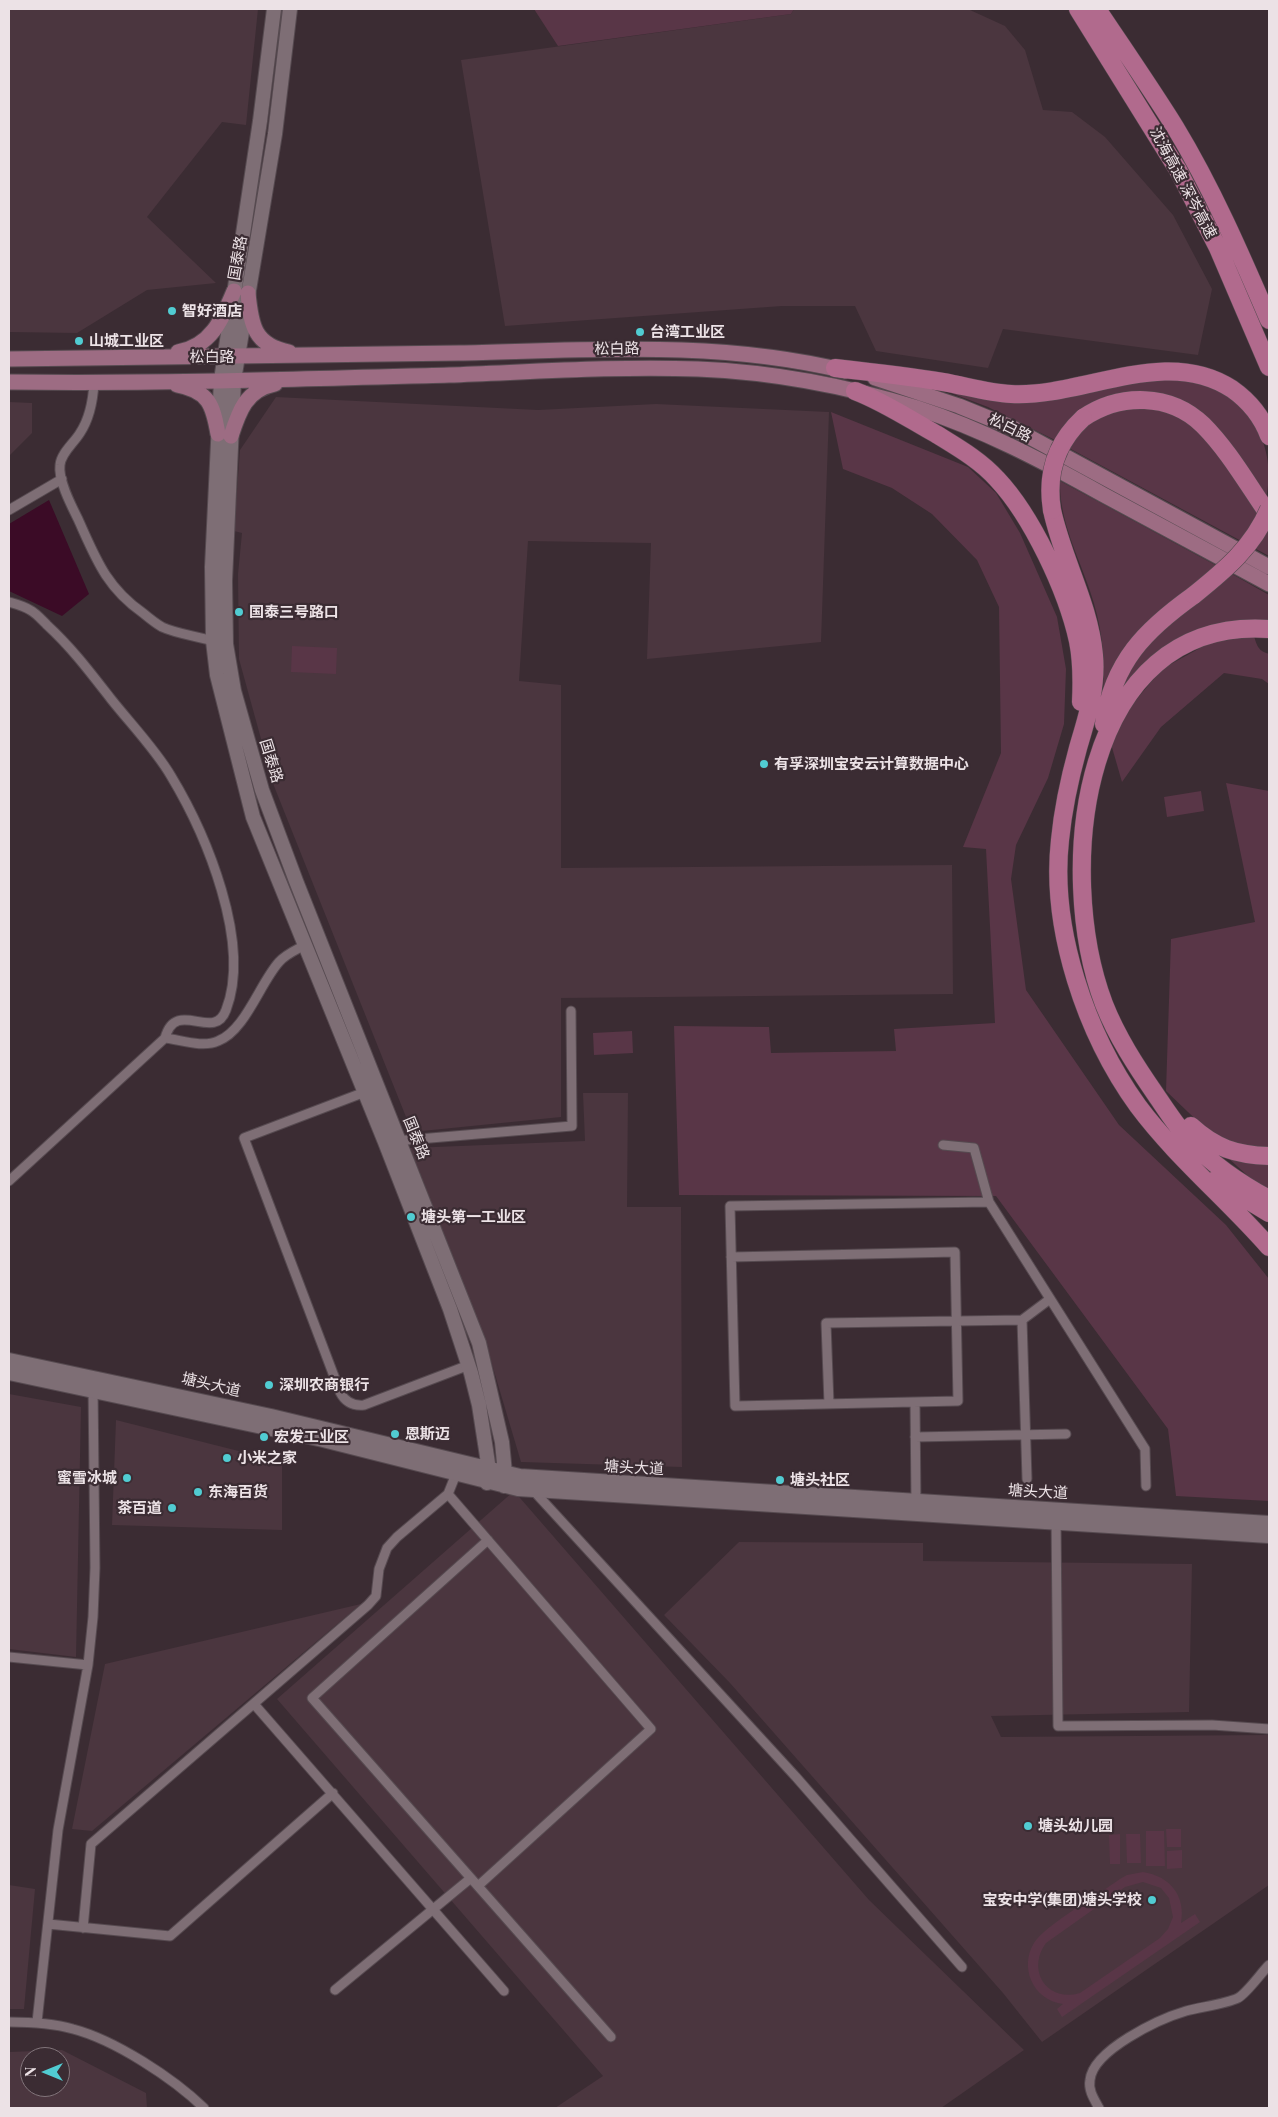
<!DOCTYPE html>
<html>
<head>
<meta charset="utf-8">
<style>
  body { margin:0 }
  #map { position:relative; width:1278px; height:2117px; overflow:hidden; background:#3b2c33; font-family:"Playfair Display",serif }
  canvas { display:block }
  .frame { position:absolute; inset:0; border:10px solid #ece2e6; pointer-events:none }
  .north { position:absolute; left:20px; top:2047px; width:50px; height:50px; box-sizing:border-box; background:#3b2c33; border:1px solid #82757b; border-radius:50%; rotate:270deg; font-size:14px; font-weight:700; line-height:20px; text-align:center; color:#ece2e6 }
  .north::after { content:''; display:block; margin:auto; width:18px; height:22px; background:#51ccd2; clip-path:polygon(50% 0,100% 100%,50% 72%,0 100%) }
</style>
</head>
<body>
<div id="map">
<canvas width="1278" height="2117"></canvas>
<div class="frame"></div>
<div class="north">N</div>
</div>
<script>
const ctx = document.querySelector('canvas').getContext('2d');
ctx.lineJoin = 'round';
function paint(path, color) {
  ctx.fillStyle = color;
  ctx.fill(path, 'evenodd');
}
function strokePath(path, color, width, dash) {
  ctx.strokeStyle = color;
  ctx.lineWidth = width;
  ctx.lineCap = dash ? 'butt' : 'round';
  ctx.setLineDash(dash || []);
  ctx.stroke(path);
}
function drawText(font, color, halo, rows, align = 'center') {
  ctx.font = font + ' "Playfair Display","Noto Sans SC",serif';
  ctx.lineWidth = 4.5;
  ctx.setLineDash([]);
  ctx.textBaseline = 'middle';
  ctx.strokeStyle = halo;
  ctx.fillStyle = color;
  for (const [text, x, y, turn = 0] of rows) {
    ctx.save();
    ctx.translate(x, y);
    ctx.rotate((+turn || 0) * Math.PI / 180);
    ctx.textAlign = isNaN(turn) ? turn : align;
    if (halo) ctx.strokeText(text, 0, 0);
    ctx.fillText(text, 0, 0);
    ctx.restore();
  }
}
paint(new Path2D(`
  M9,9h249l-12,116 -24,-3 -75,95 69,66 -69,7 -70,43 -68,-1z
  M794,9h161l15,1 35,16 20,24 18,60 29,2 33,25 68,78 39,74 -14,66 -195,-26 -15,39 -112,-17 -21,-45h-73l-277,20 -44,-266 330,-46z
  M276,397l262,13 118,-6 173,8 -8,230 -174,17 4,-116 -123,-2 -9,140 42,4v183l391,-3 1,129 -392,4v119l-149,15 -138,-346 -35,-127 -1,-85 4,-41 -8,-2 6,-81z
  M9,402l23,1v30l-23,23z
  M583,1093h45l-1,114h54l1,260 -161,-5 -38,-128 -73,-186 175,-7z
  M9,1394l72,13 -5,250 -67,-8z
  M116,1420l166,42v68l-170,-5z
  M514,1491l355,409 155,150 -83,58h-386l48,-32 -326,-377z
  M739,1542l184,1v18l269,3 -3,148 -198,4 10,21 268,-2v150l-227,157 -39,-49 -273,-310 -66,-68z
  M361,1604l-269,227 -20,-2 33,-165z
  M9,1885l26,4 -11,120h-15z
  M62,2050l84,43 1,15h-138v-56zM30,2057h30v30h-30z`), '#4b363f');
paint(new Path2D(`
  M534,9h260l-3,5 -233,32z
  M1166,378c10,1 24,0 34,4 50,16 78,65 66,117l-33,-48 -90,-58 -88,47 -67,-33 -61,-23 47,11z
  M1125,406l34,2 29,13 22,22 59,83v30l-202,-109 20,-24z
  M831,412l137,55 28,26 24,40 37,84 9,52 -2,55 -16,54 -32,67 -5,34 15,111 93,135 107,100 43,54v222l-93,-5 -8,-67 -172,-233 -317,-1 -5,-169 95,1 2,26 125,-2 -2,-22 101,-6 -9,-174 -23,-2 38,-94 -2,-146 -22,-47 -45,-46 -40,-26 -49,-19z
  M1060,481l159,86c-48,37 -97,62 -116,123 3,-33 -2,-67 -13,-99 -12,-36 -31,-71 -30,-110z
  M1232,574l37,21v26c-59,-4 -117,20 -149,71l17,-35 21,-23z
  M1254,636c3,11 5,15 15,18v30l-7,-5 -38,-6 -63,54 -39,55 -11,-38 14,-31 37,-44 47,-26z
  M292,646l45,2 -1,26 -45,-2z
  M1226,783l43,8v357l-30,-3 -29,-12 -44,-42 5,-152 84,-17z
  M1201,791l3,20 -37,6 -3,-20z
  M632,1031l1,22 -39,2 -1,-22z
  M1226,1156l43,8v26l-20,-13z
  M1166,1829h15v18h-14z
  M1146,1831h18l1,35h-19z
  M1120,1834v30h-10l-1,-29z
  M1126,1834h14l1,29h-14z
  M1182,1850v18l-15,1v-18z
  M1143,1872c27,4 43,24 38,51l14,-9 5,8 -138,95 -5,-8 6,-5c-14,-2 -26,-10 -32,-24 -5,-12 -4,-26 3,-37 10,-17 67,-50 86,-64l7,-4zM1143,1882l18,6 8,10 4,19 -5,12 -8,9 -80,55c-33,10 -54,-23 -34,-50l79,-56z`), '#593647');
paint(new Path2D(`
  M49,500l40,94 -27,22 -53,-25v-67z`), '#3b0b26');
const street = new Path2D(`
  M94,383c-1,17 -4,35 -14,50 -6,10 -19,20 -20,32 -2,15 11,40 18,54 18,40 28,68 65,94 6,5 12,10 19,14 15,7 35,9 51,14
  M9,510l53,-31
  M9,602c7,2 15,4 21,8 6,3 12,10 17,15 25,23 43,47 64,74 19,24 45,51 60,77 35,58 81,167 55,234 -12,33 -50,-13 -61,28
  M365,1092l-121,46 96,254c5,10 13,14 24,13l105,-40
  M395,1141l177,-15 -1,-115
  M943,1145l31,3 15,54 156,247 1,37
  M9,1181l156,-143c16,2 38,10 53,3 27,-10 42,-58 61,-79 7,-8 17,-12 26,-17
  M731,1257l224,-5 3,149 -223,5 -5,-200 259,-4
  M1022,1320l5,159
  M915,1402l1,102
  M829,1404l-3,-81 196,-3 28,-21
  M915,1437l151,-3
  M532,1489l264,288 166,190
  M448,1494l203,235 -173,157
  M1056,1518l2,208 154,-1 57,4
  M488,1540l-176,158 299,339
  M9,1657l79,8
  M254,1704l250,287
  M48,1924l122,12 163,-143
  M83,1928l8,-84 277,-239 8,-9 3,-27 8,-21 10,-11 51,-43 10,-25
  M335,1990l136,-112
  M9,2022c22,0 43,1 64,7 42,11 100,49 131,79
  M37,2022l21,-192 30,-165 5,-48 2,-49 -2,-182
  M1099,2108c-5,-9 -11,-18 -9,-28 3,-30 69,-61 96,-69 14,-4 40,-7 52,-13 9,-5 23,-25 31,-33`);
const secondary = new Path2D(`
  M274,9l-14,112 -39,259 -9,187 1,74 4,34 36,142 132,325 65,167 21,64 8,32 7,45 3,20 -2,13
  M290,9l-15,125 -41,246 -9,201 1,63 8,47 28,99 34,91 183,462 23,99 3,31 -1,13
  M9,1360l262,56 249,60 749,47
  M9,1373l314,67 195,49 751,47`);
const primary = new Path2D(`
  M248,293c3,32 6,52 41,59
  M178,352c33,-6 44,-32 56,-61
  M9,359c150,-1 300,-3 450,-6 129,-3 260,-13 386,18
  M875,378l84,28 54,22 256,139
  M9,382c146,2 293,-3 440,-7 82,-3 166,-9 249,-6 74,3 149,17 219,39 65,21 126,53 185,86 56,30 111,60 167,90
  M177,385c32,6 36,20 41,49
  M231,436c8,-25 15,-46 44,-52`);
const highway = new Path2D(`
  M1078,9l100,161 40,78 51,119
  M1097,9c26,39 53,78 78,118 37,61 66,128 94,193
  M835,368c36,4 72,8 108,14 23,4 45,11 68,12 72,4 154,-49 221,-5 17,12 30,28 37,47
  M855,391c29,11 54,28 81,43 21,13 44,26 61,45 35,37 70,112 81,162 4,20 4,41 3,61
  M1083,418c37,-25 87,-25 120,7 26,26 45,60 66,90
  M1052,510c11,51 37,93 42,145 3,33 -7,62 -16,93 -8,29 -15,61 -18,92 -10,89 26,194 78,266 38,51 89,93 131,141
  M1269,629c-189,-13 -215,243 -165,375 13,33 32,62 52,91 11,16 21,32 34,46 22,23 51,43 79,58
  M1104,724c9,-62 41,-94 90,-129
  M1191,1126c24,22 45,29 78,30
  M1215,1180l54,33`);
strokePath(street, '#564a50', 11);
strokePath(secondary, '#564a50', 16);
strokePath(primary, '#564a50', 17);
strokePath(highway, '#564a50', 19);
strokePath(street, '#7e6e75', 9);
strokePath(secondary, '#7e6e75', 14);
strokePath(primary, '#9d6c83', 15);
strokePath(highway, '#b16a8d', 18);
const highwayBridge = new Path2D(`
  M1052,510c-6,-37 4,-67 31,-92
  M1194,595c31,-25 59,-48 75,-86`);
strokePath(highwayBridge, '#564a50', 19, []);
strokePath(highwayBridge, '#b16a8d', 18);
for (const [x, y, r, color] of [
  [172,311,5,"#51ccd2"],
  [640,332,5,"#51ccd2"],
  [79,341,5,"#51ccd2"],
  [239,612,5,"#51ccd2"],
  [764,764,5,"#51ccd2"],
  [411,1217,5,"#51ccd2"],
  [269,1385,5,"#51ccd2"],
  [395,1434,5,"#51ccd2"],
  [264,1437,5,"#51ccd2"],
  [227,1458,5,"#51ccd2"],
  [127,1478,5,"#51ccd2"],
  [780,1480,5,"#51ccd2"],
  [198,1492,5,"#51ccd2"],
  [172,1508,5,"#51ccd2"],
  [1028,1826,5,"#51ccd2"],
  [1152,1900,5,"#51ccd2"]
]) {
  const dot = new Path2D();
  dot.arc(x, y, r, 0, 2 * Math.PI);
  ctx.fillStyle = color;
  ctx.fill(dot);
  strokePath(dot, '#3b2c33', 2);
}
drawText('15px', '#ece2e6', '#3b2c33', [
  ["沈海高速 深岑高速",1183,183,62],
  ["国泰路",238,258,-80],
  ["松白路",617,349,-1],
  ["松白路",212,357],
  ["松白路",1010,428,26],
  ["国泰路",271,761,73],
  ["国泰路",416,1138,68],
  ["塘头大道",211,1385,13],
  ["塘头大道",634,1468,3],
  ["塘头大道",1038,1492,3]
]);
drawText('bold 15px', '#ece2e6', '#3b2c33', [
  ["智好酒店",182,311],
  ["台湾工业区",650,332],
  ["山城工业区",89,341],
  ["国泰三号路口",249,612],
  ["有孚深圳宝安云计算数据中心",774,764],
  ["塘头第一工业区",421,1217],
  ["深圳农商银行",279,1385],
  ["恩斯迈",405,1434],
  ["宏发工业区",274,1437],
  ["小米之家",237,1458],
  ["蜜雪冰城",117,1478,"right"],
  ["塘头社区",790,1480],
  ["东海百货",208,1492],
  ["茶百道",162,1508,"right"],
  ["塘头幼儿园",1038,1826],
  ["宝安中学(集团)塘头学校",1142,1900,"right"]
], 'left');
</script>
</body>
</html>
